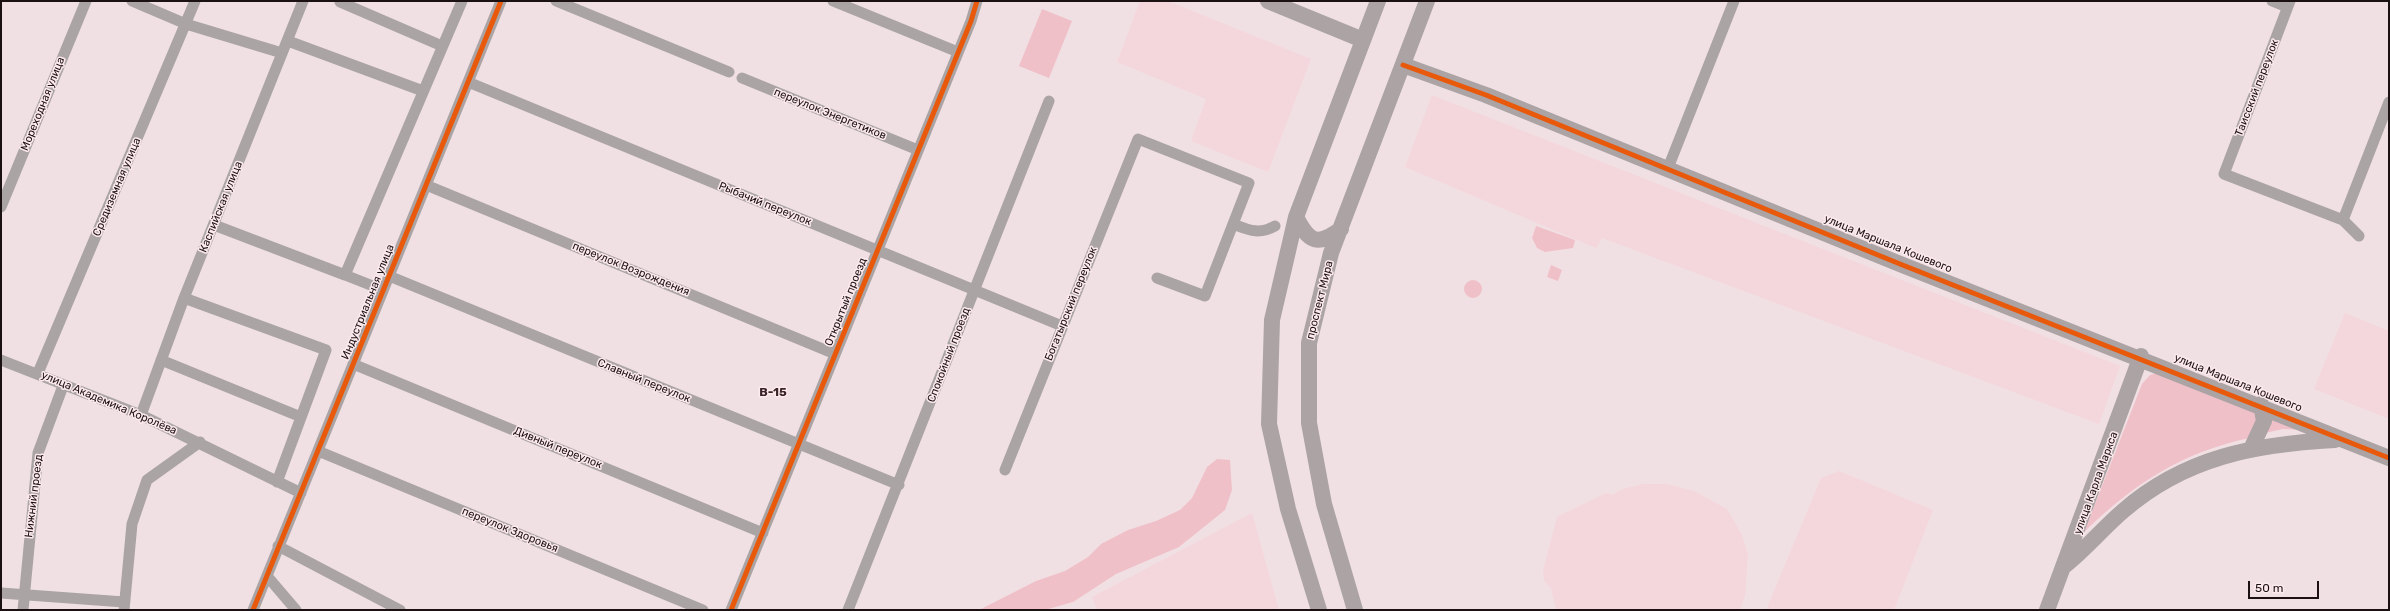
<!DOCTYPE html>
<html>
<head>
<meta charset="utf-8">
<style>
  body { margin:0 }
  #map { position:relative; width:2390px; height:611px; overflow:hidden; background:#f1e0e3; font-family:Rubik,sans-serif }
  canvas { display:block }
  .frame { position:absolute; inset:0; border:2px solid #1b1012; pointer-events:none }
  .scale { position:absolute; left:2248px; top:581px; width:71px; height:18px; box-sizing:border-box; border:2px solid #1b1012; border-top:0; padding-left:5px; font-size:12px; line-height:14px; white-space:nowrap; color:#1b1012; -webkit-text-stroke:3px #fdeaed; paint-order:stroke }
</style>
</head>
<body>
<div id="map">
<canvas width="2390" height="611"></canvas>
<div class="frame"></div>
<div class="scale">50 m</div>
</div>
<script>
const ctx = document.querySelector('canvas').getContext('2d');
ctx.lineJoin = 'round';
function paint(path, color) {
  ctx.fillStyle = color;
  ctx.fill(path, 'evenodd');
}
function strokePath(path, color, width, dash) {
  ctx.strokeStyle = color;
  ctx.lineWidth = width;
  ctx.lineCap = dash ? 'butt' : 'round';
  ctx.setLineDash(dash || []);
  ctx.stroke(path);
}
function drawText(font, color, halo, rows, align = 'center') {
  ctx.font = font + ' Rubik,sans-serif';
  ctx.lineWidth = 3;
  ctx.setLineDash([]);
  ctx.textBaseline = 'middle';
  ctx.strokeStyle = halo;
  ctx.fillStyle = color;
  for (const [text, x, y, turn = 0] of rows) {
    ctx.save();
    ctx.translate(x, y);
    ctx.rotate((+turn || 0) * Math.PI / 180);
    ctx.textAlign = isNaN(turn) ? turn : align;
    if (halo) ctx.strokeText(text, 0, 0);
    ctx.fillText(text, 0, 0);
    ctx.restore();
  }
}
paint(new Path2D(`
  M1140,1h28l143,58 -43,113 -77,-31 15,-42 -89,-37z
  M1432,95l688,271 -21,58 -497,-186 -6,10 -191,-81z
  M2345,313l44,18v88l-75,-30z
  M1839,471l94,39 -39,100h-128l55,-132z
  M1643,484h24l27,7 33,18 15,26 6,20 -3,41 -5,14h-184l-5,-22 -7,-7 -1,-10 14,-54 49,-24 6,2 11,-6z
  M1252,513l27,97h-182l-5,-13z`), '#f4d7dc');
paint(new Path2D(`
  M1042,9l30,12 -23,57 -30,-12z
  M1536,226l39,14 -2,8 -28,4 -8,-4 -5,-10z
  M1551,265l11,5 -4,11 -11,-4z
  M1464 289a9 9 0 1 1 18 0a9 9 0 1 1-18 0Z
  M2160,372l89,35 8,8 -1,11 -7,12c-69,15 -115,46 -165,94l58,-148 8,-9z
  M2269,416l36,14 -22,-1 -18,4z
  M1217,459l13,1 2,30 -7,20 -46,37 -63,27 -43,28 -28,8h-66l57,-29 29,-10 23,-14 13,-13 27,-14 28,-9 24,-11 12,-12 15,-31z`), '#f0c0c9');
strokePath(new Path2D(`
  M132,1l54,23 96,29
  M556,1l173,71
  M833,1l125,51
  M2272,1l15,6
  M2290,1l-66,173 119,46 16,16
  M340,2l102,44
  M288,41l135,50
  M742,78l176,72
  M468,82l594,244
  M1670,163l64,-162
  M426,185l409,169
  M1,207l85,-206
  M2343,220l46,-118
  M214,225l131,50
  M389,276l510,209
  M1157,278l48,18 28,-72c16,6 26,11 42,2
  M383,290l-38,-15 117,-274
  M184,298l142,52 -49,132
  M1,360l140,55 160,78
  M161,360l140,57
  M353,364l410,169
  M38,373l157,-372
  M141,415l43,-117 119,-297
  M318,451l385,159
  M1005,470l133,-331 111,44 -16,41
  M278,546l122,64
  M267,576l29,34
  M1,593l123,9
  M23,610l15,-157 25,-67
  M124,610l8,-86 15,-44 53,-38
  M253,610l248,-609
  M731,610l240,-589 6,-20
  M848,610l201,-509`), '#aaa4a5', 11);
strokePath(new Path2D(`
  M1268,1l95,39
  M1403,65l83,30 414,169 489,194
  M1296,217c13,25 21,30 45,12
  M2251,449l13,-28 -3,-17
  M2063,567c21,-16 39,-38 60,-56 62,-54 133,-67 212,-71
  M1319,610l-31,-101 -19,-85 3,-104 24,-103 82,-216
  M1355,610l-31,-106 -15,-81v-80l22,-90 96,-252
  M2047,610l94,-254`), '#aba3a4', 16);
strokePath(new Path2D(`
  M1403,65l83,30 414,169 489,194
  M253,610l248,-609
  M731,610l240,-589 6,-20`), '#e8590c', 5);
drawText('11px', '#1b1012', '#fdeaed', [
  ["Таисский переулок",2257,88,-69],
  ["Мореходная улица",43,104,-68],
  ["переулок Энергетиков",830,114,22],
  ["Средиземная улица",117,187,-67],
  ["Рыбачий переулок",765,204,22],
  ["Каспийская улица",221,207,-68],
  ["улица Маршала Кошевого",1888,244,22],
  ["переулок Возрождения",631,269,22],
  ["проспект Мира",1320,300,-76],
  ["Индустриальная улица",368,302,-68],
  ["Открытый проезд",846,302,-68],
  ["Богатырский переулок",1071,304,-68],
  ["Спокойный проезд",949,355,-69],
  ["Славный переулок",644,381,22],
  ["улица Маршала Кошевого",2238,383,22],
  ["улица Академика Королёва",109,403,23],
  ["Дивный переулок",558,448,22],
  ["улица Карла Маркса",2096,483,-70],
  ["Нижний проезд",34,496,-83],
  ["переулок Здоровья",510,530,22]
]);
drawText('bold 12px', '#3b2428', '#fdeaed', [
  ["В-15",773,393]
]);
</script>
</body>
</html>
